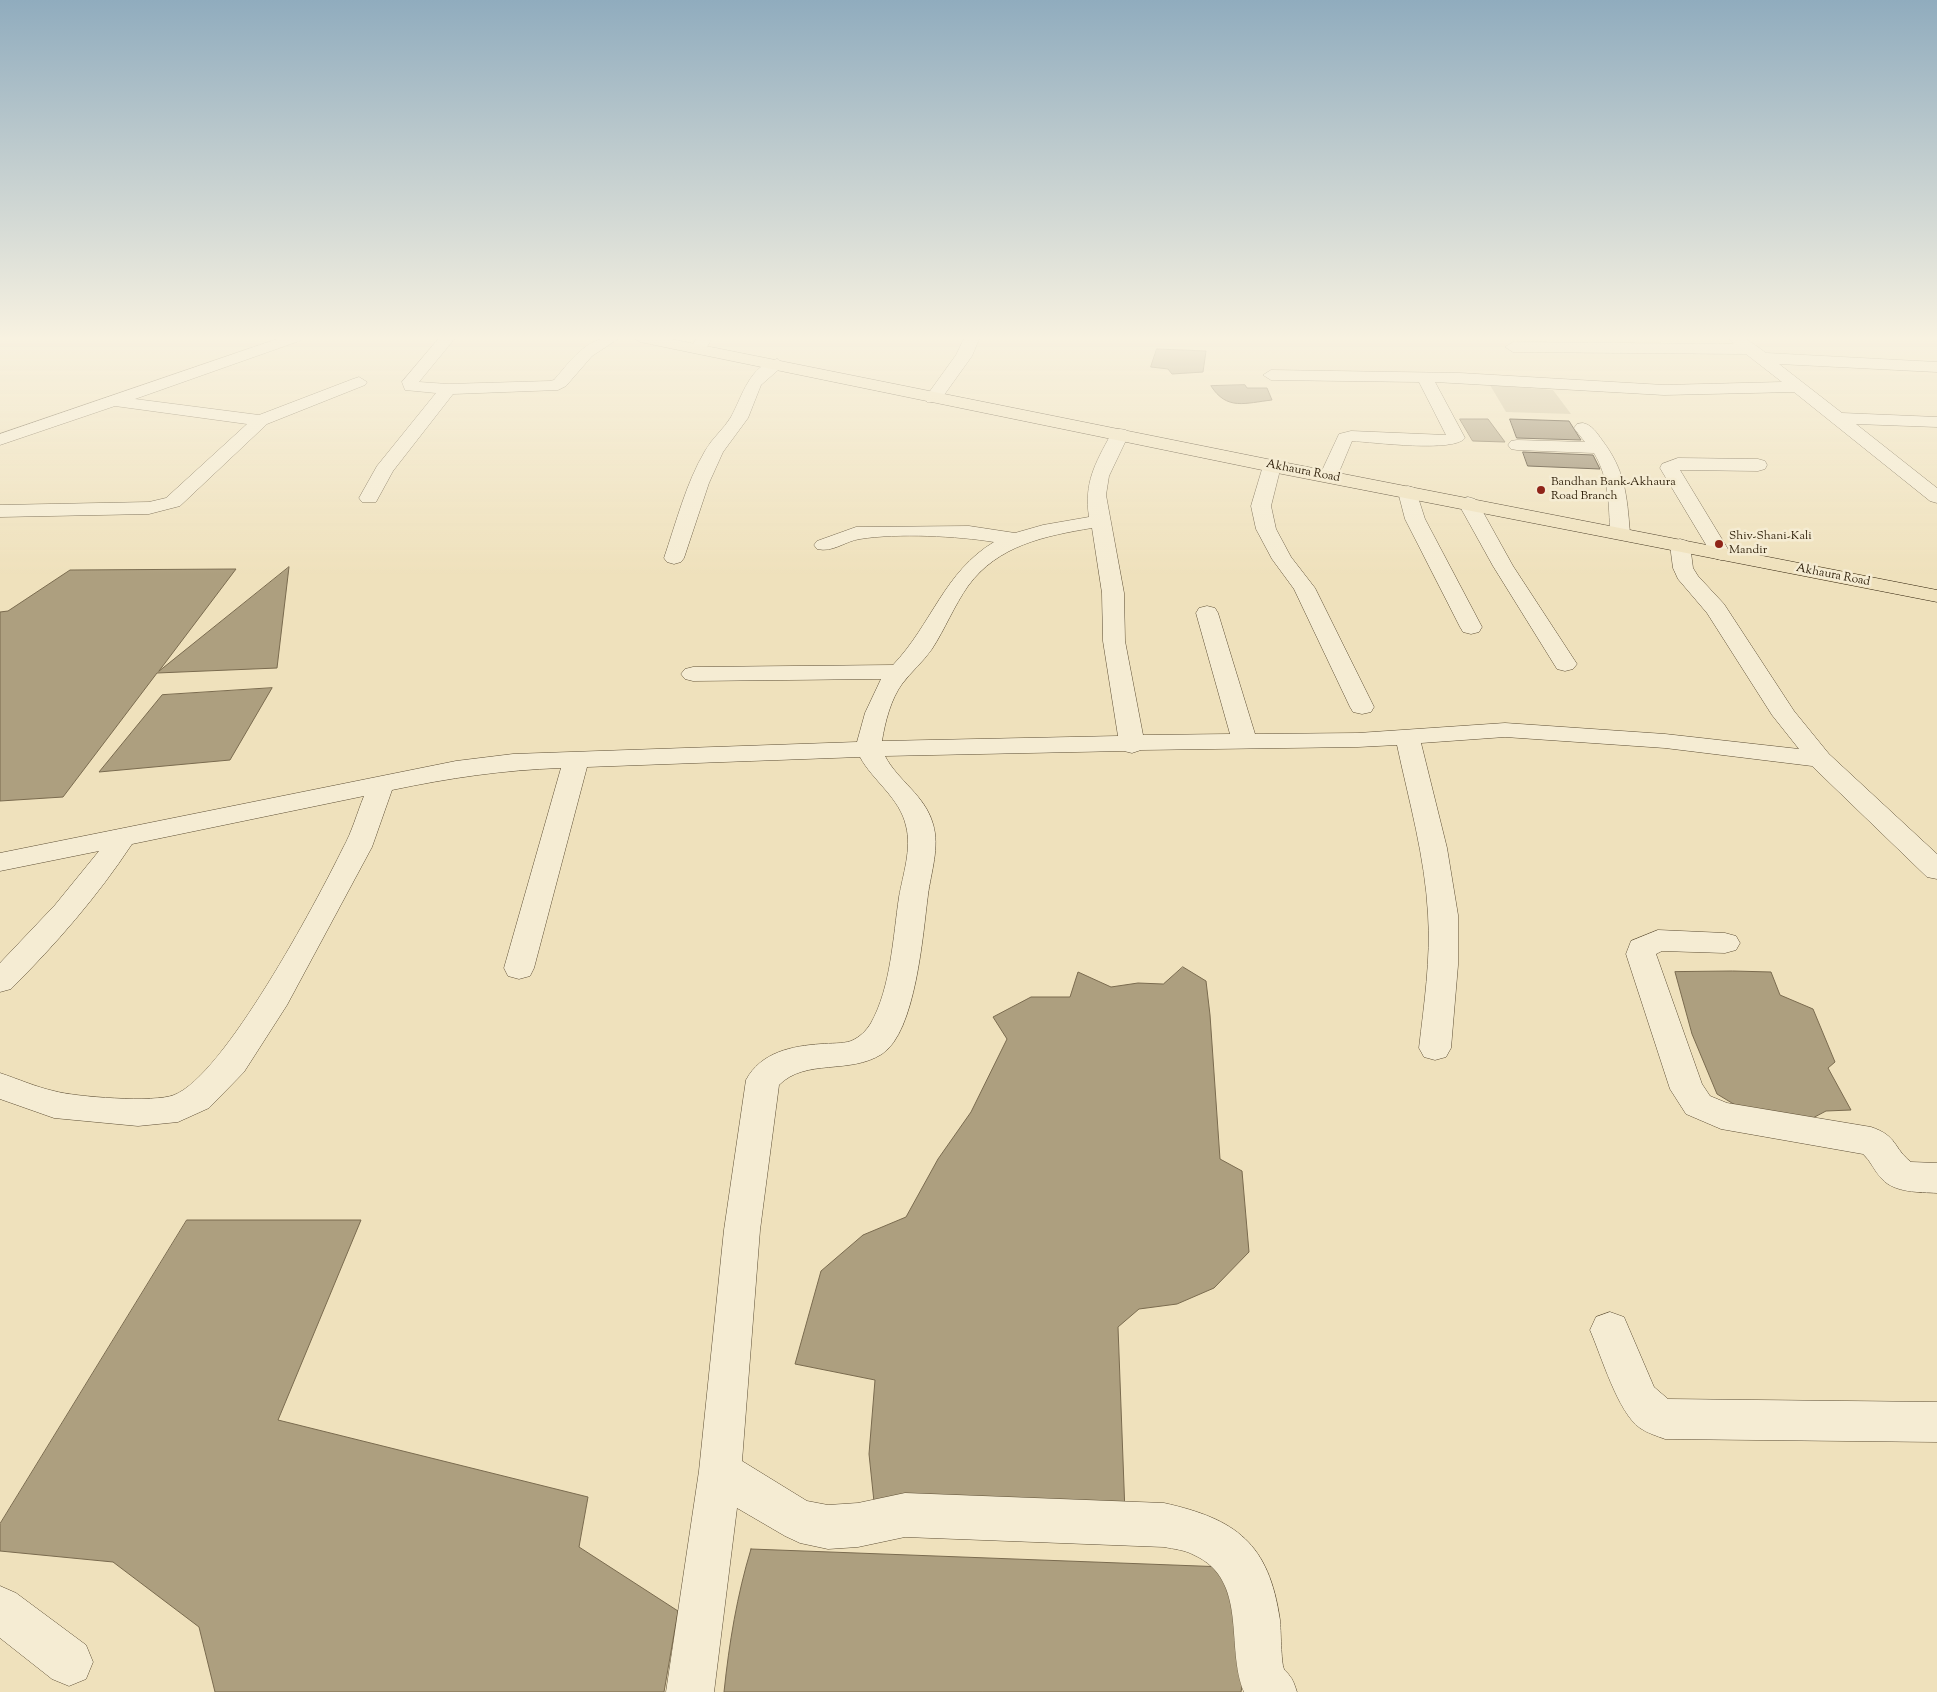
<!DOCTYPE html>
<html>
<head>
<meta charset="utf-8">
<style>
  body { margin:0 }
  canvas { display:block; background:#efe1bc }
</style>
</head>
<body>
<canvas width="1937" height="1692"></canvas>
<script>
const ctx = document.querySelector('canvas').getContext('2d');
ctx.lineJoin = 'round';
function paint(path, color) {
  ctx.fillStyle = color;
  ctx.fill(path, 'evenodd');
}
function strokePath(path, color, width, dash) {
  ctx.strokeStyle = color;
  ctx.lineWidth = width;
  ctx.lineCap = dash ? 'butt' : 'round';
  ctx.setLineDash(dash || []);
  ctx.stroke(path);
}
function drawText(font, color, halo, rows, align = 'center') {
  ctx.font = font + ' "Sorts Mill Goudy",serif';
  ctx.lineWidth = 5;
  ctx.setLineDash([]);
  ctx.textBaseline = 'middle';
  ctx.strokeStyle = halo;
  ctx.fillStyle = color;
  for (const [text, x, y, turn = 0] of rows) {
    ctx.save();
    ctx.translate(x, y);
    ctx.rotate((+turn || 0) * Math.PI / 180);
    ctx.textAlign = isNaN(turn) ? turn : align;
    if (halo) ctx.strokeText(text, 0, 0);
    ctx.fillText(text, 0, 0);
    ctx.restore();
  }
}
paint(new Path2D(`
  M1490,385l63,5 18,24 -65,-2z`), '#cec09d');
const water = new Path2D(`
  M1157,349l49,2 -3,21 -31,2 -4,-5 -17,-2z
  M1245,385l2,3h20l5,12c-27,3 -45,11 -61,-14z
  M1460,419h28l17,23 -32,-1z
  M289,567l-12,101 -120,5 -94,124 -63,4v-189l8,-1 62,-41 166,-1 -77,102z
  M272,688l-42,72 -131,12 63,-77z
  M1183,967l23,14 4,34 10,144 22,12 7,81 -35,36 -37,16 -38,5 -21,18 7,186 -251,-11 -5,-48 6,-74 -80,-16 26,-93 42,-36 43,-18 32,-58 33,-47 36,-73 -14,-22 38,-20h39l8,-25 33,15 27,-4 25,1z
  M1733,971l38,1 9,23 33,14 22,53 -7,6 23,42 -25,1 -17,9h-49l-43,-26 -25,-60 -17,-62z
  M187,1220h174l-83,200 310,77 -9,50 99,64 -14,81h-449l-16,-65 -86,-65 -113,-11v-27z
  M751,1549l474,18 25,74 -9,51h-517c5,-48 13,-97 27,-143z`);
paint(water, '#ad9f7f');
strokePath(water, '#7a6b4f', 1);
const building = new Path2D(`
  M1510,419l59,2 12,19 -64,-2z
  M1523,452l70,3 7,14 -72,-3z`);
paint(building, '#928366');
strokePath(building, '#2d1e08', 1);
const minor = new Path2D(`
  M283,337h22l-3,3 -167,59 124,16 94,-36 6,-2 8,5 -2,3 -98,39 -87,82 -31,8 -149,3v-12l149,-3 17,-4 81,-74 -132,-18 -115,39v-11z
  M440,337h16l-37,45 29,2 102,-3 4,-1c20,-23 34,-45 67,-43l-29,19 -26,30 -8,4 -105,4 -60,77 -17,31h-14l-3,-4 18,-32 59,-73 -31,-3 -3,-8z
  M698,337h15l-8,13h-12l-2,-3z
  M965,337h15l-8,19 -33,46h-12l-2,-4 31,-43z
  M1728,337h16l22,16 171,9v10l-158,-8 63,49 95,4v10l-81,-3 81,64v15l-7,-2 -136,-109 -130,3 -229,-13 30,56c-11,15 -92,4 -113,3l-15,36 -2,4h-14l-2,-4 20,-43 12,-3 95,4 -27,-53 -148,-2 -8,-5 8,-5 189,3 204,12 118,-3 -36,-28 -233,-2 -8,-5 8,-5 221,2z
  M777,359l8,5 -24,21 -13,33 -25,34 -14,31 -25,75 -3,4 -7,2 -7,-2 -3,-4c12,-35 22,-75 41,-107 7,-13 19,-22 26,-34 12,-22 18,-51 46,-58z
  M1583,423c9,2 14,10 19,17 23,30 25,55 28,93l-3,4 -7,2 -7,-2 -3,-4c-1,-28 -1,-55 -16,-80l-77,-3 -6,-1 -3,-4 3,-4 6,-1 68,2 -11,-14 3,-4z
  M1120,429l6,1 3,4 -20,42 -3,19 18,98 1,48 18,94 87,-1 -34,-121 3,-5 8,-2 8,2 3,5 37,121 103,-1 147,-10 160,11 134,15 -27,-34 -65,-102 -29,-34 -5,-11 -3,-23 3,-4 7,-2 7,2 3,4 3,23 5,8 26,28 70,107 35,43 108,100v25l-10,-2 -115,-111 -147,-18 -160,-11 -84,6 26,105 11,67v50l-7,83 -5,9 -11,3 -11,-3 -5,-9c5,-44 12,-89 9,-134 -3,-57 -19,-113 -31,-169l-39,2 -217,3 -9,3 -8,-2 -239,5c13,25 40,39 48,68 7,23 -2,48 -5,71 -5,38 -12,137 -46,159 -33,21 -76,4 -103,31l-19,145 -18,231 65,40 21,4 30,-2 47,-10 259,10c72,16 105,40 116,117 1,9 1,43 4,49 0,1 5,5 5,6 4,4 6,11 8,17h-53c-19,-45 5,-112 -50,-137 -9,-5 -20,-6 -30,-8l-259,-10 -47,10 -30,2 -28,-6 -15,-7 -48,-28 -23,184h-48l33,-221 25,-241 22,-150c15,-28 46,-34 75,-36 10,-1 21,0 30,-3 9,-4 15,-10 20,-18 20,-36 22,-86 28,-126 4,-23 13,-48 7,-71 -6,-28 -33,-45 -46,-69l-273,10 -53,201 -4,8 -11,3 -11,-3 -4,-8 57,-200c-58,2 -112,10 -169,22l-20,57 -85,158 -43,67 -35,36 -31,14 -40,4 -84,-8 -54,-19v-26c18,6 36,14 54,18 21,6 101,12 120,4 50,-19 143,-194 169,-247 9,-16 14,-35 21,-52l-232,48c-35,53 -76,100 -121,145l-11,3v-29l55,-58 44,-54 -99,20v-18l456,-92 57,-7 344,-12 8,-29 16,-34 -188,2 -8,-2 -4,-5 4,-5 8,-2 200,-2c39,-41 51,-93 101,-123 -36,-6 -97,-9 -134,-3 -15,2 -27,14 -43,10l-3,-4 3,-4 39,-14 113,-1 46,7 28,-8 46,-8c-5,-35 6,-53 22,-83l3,-4zM1092,528l10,65 1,48 15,95 -236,5c3,-19 9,-42 20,-57 9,-12 21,-22 30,-35 13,-20 22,-43 36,-63 30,-41 77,-50 124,-58z
  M1678,458l80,1 7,2 2,4 -2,4 -7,2 -78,-1 51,84 -3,4 -7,2 -7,-2 -54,-90 2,-4z
  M1272,460l7,2 2,4 -10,40 5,23 15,28 24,31 59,119 -3,5 -9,2 -9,-2 -3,-5 -56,-118 -22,-30 -16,-30 -5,-23 12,-40 2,-4z
  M1408,486l7,2 10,31 57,108 -3,5 -8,2 -8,-2 -3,-5 -55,-108 -7,-27 3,-4z
  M1468,497l7,2 3,4 35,63 64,98 -4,5 -8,2 -8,-2 -64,-103 -35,-63 3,-4z
  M1658,930l67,3 11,3 4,7 -4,7 -11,3 -63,-2 -6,3 46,130 8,12 17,7 144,24c27,9 22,21 40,35l26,1v30c-18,-1 -42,0 -55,-14 -8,-8 -11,-18 -19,-25l-142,-25 -35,-15 -16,-25 -44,-135 5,-13z
  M1610,1312l14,5 30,70 14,12 269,3v40l-272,-3c-8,-3 -18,-6 -25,-11 -22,-15 -39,-73 -50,-98l6,-13z
  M0,1586l16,7 70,52 7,17 -7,17 -17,7 -17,-7 -52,-41z`);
const major = new Path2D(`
  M632,337h29l611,123 665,130v12l-665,-130 -632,-130z`);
strokePath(minor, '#5e4f35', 1);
strokePath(major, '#2d1e08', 1);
paint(minor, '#f5ecd3');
paint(major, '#efe1bc');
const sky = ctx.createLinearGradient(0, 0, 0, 574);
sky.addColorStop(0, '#90acbe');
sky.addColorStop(0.59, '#f8f2e1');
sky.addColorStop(1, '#f8f2e100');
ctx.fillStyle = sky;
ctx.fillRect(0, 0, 1937, 574);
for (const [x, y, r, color] of [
  [1541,490,5,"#8f2418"],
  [1719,544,5,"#8f2418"]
]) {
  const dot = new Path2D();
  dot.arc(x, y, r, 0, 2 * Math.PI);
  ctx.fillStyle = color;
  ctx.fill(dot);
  strokePath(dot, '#f5ecd3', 2);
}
drawText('12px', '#2d1e08', '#f5ecd3', [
  ["Akhaura Road",1303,472,11],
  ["Akhaura Road",1833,576,11]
]);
drawText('12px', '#2d1e08', '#f5ecd3', [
  ["Bandhan Bank-Akhaura",1551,483],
  ["Road Branch",1551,497],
  ["Shiv-Shani-Kali",1729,537],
  ["Mandir",1729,551]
], 'left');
</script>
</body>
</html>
